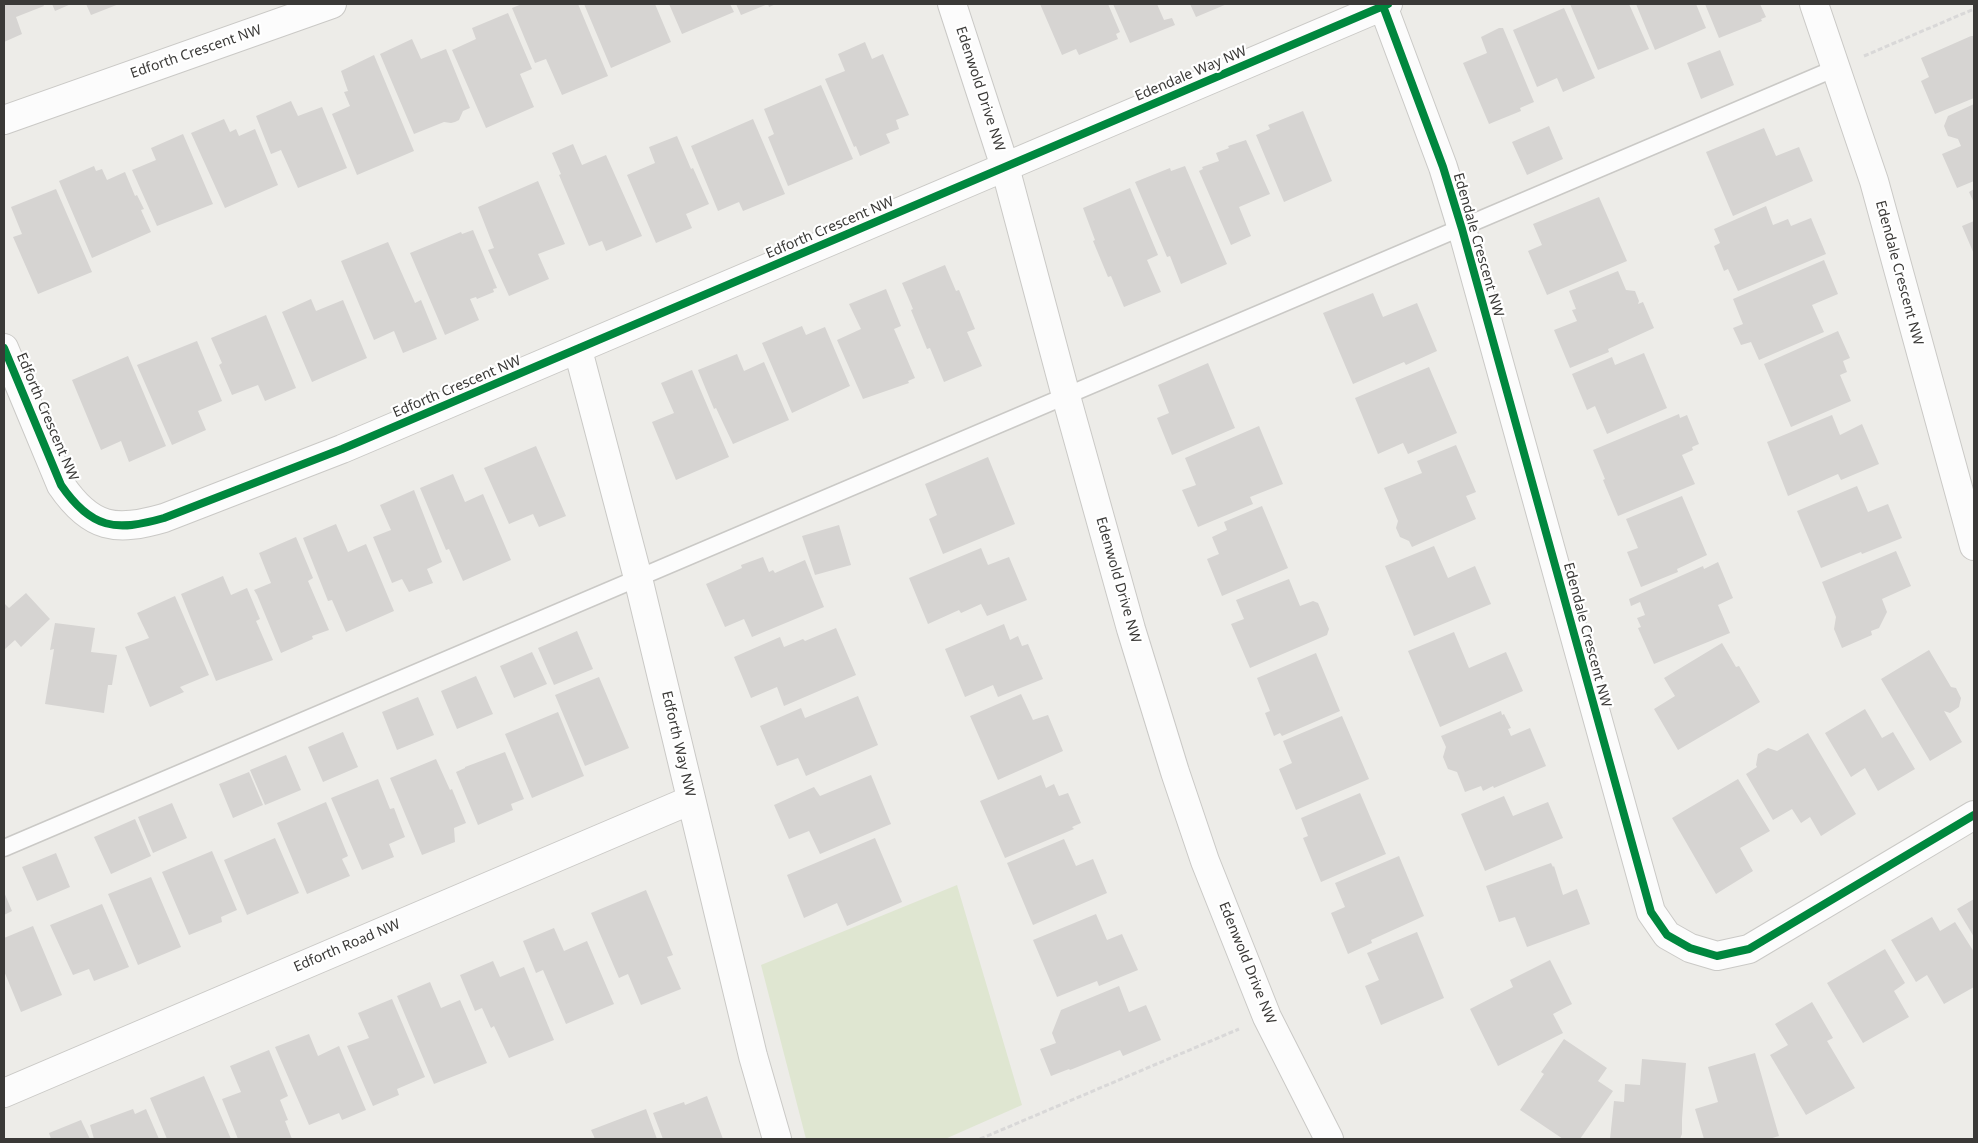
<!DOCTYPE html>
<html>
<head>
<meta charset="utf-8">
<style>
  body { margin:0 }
  #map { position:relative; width:1978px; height:1143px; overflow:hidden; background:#edece8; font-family:"Noto Sans",sans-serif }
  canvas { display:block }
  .frame { position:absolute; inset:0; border:5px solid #3a3937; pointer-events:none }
</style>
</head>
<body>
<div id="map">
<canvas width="1978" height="1143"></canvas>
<div class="frame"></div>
</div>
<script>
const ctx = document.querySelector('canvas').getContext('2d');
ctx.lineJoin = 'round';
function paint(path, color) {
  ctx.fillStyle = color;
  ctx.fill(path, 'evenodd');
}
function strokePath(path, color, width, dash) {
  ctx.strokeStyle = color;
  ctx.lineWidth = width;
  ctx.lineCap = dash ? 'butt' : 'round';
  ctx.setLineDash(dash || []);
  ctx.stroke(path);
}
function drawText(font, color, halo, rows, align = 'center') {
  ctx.font = font + ' "Noto Sans",sans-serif';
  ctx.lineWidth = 4.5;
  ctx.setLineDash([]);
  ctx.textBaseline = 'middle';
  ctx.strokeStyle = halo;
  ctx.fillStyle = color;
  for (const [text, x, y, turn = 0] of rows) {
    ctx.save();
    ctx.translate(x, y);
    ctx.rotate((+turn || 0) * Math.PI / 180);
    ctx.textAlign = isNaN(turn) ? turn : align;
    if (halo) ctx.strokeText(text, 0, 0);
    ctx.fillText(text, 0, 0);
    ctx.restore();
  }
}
paint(new Path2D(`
  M957,885l65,220 -77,34h-139l-45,-174z`), '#dfe6d1');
paint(new Path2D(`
  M4,4h39l1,2 -28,11 6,17 -18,8z
  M52,4h19l-16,7z
  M86,4h33l-28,11z
  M522,4h56l30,72 -46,19 -16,-36 -11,4 -23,-55z
  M584,4h71l16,38 -60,26z
  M669,4h61l4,8 -52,22z
  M736,4h40l-7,3 -1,-3 -27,11z
  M1040,4h68l12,28 -4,2 2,5 -39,16 -3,-6 -14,6z
  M1113,4h44l7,16 8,-2 3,7 -45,18z
  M1190,4h37l-31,13z
  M1570,4h59l20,45 -51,21z
  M1636,4h60l10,24 -51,22z
  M1705,4h55l6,13 -5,2 1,2 -43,17z
  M1564,8l31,70 -32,14 -6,-14 -20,9 -24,-57z
  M508,13l24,56 -12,5 14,33 -48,21 -34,-78 24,-11 -4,-11z
  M1499,28h4l31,74 -14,6 1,3 -32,13 -26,-61 24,-10 -6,-16z
  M1971,36h3v62l-39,16 -14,-33 8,-4 -8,-19z
  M412,39l9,20 25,-10 24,59 -7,3 -4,9 -4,2 -4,1 -7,-1 -30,12 -34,-80z
  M865,42l7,17 11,-5 26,61 -13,5 3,9 -13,5 4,9 -30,13 -4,-10 -2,1 -29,-68 20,-8 -7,-17z
  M1720,50l14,35 -33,14 -14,-36z
  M374,55l40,96 -57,24 -25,-61 18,-8 -6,-14 4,-1 -7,-20z
  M821,85l32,74 -65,27 -20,-49 6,-3 -10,-25z
  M291,101l7,15 24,-9 25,61 -49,20 -17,-38 -10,4 -15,-38z
  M1974,104v77l-17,7 -15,-34 19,-8 -3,-7 -10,-3 -4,-10 4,-10z
  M1303,111l29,70 -48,21 -28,-67 14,-6 -2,-4z
  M224,119l6,13 6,-3 3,7 16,-7 23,56 -53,23 -34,-75z
  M753,119l32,75 -42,17 -4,-9 -21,9 -27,-65z
  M1549,126l14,33 -36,16 -15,-33z
  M1764,128l12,28 23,-9 14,34 -80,35 -27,-64z
  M183,134l30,70 -56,22 -25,-56 24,-10 -5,-12z
  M677,136l14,33 2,-1 16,36 -23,10 6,14 -36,15 -29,-68 28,-12 -6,-16z
  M1246,140l24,54 -31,13 12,29 -20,9 -32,-74 4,-2 -1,-2 17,-6 -3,-8 13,-5 -1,-2z
  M573,144l9,21 24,-10 36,81 -36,15 -4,-10 -13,5 -30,-71 2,-1 -9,-21z
  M94,166l2,5 6,-2 5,11 18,-8 10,24 2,-1 7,14 -3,1 10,22 -59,26 -33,-77z
  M1185,166l42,98 -46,20 -11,-28 -3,1 -32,-75 35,-14 1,3z
  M538,181l27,63 -27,10 11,25 -40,17 -21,-46 6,-2 -16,-41z
  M1130,188l28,67 -11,5 14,32 -37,15 -13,-31 -3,1 -15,-36 2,-1 -12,-32z
  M56,189l36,83 -54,22 -25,-57 9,-3 -11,-27z
  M1974,189v14l-5,-11z
  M1599,197l28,64 -80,34 -19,-44 14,-6 -9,-21z
  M1766,206l7,19 15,-6 3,7 20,-8 15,36 -88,37 -10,-22 -4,2 -10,-25 6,-3 -6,-14z
  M1974,221v33l-12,-28z
  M473,230l24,58 -4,1 1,3 -17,7 -1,-2 -6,2 9,21 -34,15 -35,-82 51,-21 1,2z
  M388,242l27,61 6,-3 16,39 -34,14 -9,-22 -20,9 -33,-79z
  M1824,260l14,34 -26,11 12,27 -65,28 -8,-18 -10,3 -8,-17 10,-4 -10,-25z
  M945,265l11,26 3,-1 16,39 -8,3 15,34 -38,16 -14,-34 -3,1 -16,-39 2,-1 -11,-26z
  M1618,271l8,19 9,1 4,10 -1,3 5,-2 11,26 -46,21 1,3 -39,16 -16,-38 23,-9 -5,-11 4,-1 -7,-18z
  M886,289l15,37 -7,3 21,49 -7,3 1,2 -46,16 -26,-59 24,-11 -12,-25z
  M1373,293l10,24 34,-14 20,48 -31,14 -2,-3 -51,22 -30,-71z
  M311,299l5,12 27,-11 24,58 -55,24 -30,-70z
  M266,315l30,73 -31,13 -7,-16 -26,10 -13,-30 3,-2 -11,-25z
  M802,326l4,9 19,-8 25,59 -58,27 -30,-70z
  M1838,331l12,27 -7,3 4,11 -7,3 11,26 -60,26 -27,-63z
  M197,341l25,60 -24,10 8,19 -34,15 -35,-80z
  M1644,353l23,55 -60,26 -12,-28 -8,4 -15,-36 40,-17 3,8z
  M737,354l7,17 20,-9 25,58 -56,24 -17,-36 -2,1 -16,-39z
  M128,356l38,90 -37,16 -8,-21 -20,9 -29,-70z
  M1208,363l27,65 -63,27 -15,-37 12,-5 -11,-28z
  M1429,367l28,66 -49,21 -5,-11 -25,11 -23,-56z
  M692,370l37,87 -53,23 -24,-58 22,-9 -13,-30z
  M1679,414l1,4 7,-3 12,29 -7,3 1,3 -11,5 13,29 -77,32 -15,-36 2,-1 -12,-29z
  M1832,415l8,20 22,-11 17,40 -38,16 -3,-6 -50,22 -21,-54z
  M1259,426l24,58 -33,13 3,7 -55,23 -16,-37 14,-5 -11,-27z
  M1456,445l20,47 -10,4 10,23 -64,28 -3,-6 -9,-4 -4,-9 2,-7 -14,-33 38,-15 -5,-12z
  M536,446l30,70 -27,11 -6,-13 -24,10 -25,-56z
  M988,457l27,67 -72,30 -14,-35 8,-4 -12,-31z
  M453,474l12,28 18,-8 28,66 -48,21 -14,-32 -3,1 -26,-62z
  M1857,486l11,26 20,-8 14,34 -40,16 -1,-2 -40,16 -24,-57z
  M414,490l28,72 -15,7 6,14 -24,9 -7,-13 -10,4 -19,-46 18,-7 -11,-25z
  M1682,496l25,59 -30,14 1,3 -37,15 -14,-35 11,-4 -12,-29z
  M1262,506l26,62 -66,28 -15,-37 12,-5 -7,-17 15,-7 -3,-8z
  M336,524l12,28 18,-8 28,67 -48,21 -14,-32 -4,1 -25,-63z
  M839,525l12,40 -36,10 -13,-39z
  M296,537l17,41 -5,3 21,49 -17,6 1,3 -32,14 -24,-58 -3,-5 17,-7 -12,-30z
  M1434,546l14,32 27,-12 16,38 -77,32 -29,-70z
  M981,548l7,17 21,-8 18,43 -40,16 -6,-12 -20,9 -2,-3 -31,14 -19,-46z
  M1896,551l15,35 -29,13 5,13 -8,16 -8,3 1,4 -30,13 -8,-19 2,-12 -14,-35z
  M763,557l6,15 4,-2 2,3 30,-13 19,47 -72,30 -8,-18 -19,8 -19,-43 36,-16 -1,-3z
  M1718,562l15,36 -15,7 12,28 -76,31 -16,-36 3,-1 -4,-9 8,-3 -5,-13 -9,4 -2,-7 74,-33 1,3z
  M223,576l8,19 16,-7 13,31 -4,2 17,39 -57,21 -35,-87z
  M1289,579l11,27 13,-5 5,2 11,26 -2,6 -77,33 -19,-44 13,-5 -8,-19z
  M26,593l24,26 -29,28 -6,-7 -11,10v-47l5,5z
  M175,596l34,79 -29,12 4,5 -34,15 -25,-60 24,-9 -12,-25z
  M55,623l40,5 -4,24 26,3 -5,30h-4l-4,28 -59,-9 9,-55 -4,1z
  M1004,624l6,16 8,-4 4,10 6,-2 15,35 -45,18 -5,-12 -28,12 -20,-48z
  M836,628l20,47 -72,31 -7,-19 -26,11 -17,-41 46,-20 4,10 19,-8 2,2z
  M577,631l16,38 -39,16 -16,-37z
  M1454,632l15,36 37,-16 17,39 -83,36 -32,-76z
  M1722,643l14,24 3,-1 21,36 -82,48 -24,-41 21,-13 -11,-18z
  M1929,650l22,37 5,1 5,10 -2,9 -9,6 -6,-2 18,31 -32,19 -49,-82z
  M532,652l15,32 -33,14 -14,-32z
  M1316,653l24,58 -58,25 -2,-3 -6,3 -9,-23 5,-2 -13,-33z
  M476,676l17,38 -36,15 -16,-38z
  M599,677l30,71 -44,18 -30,-71z
  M1021,694l12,26 15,-5 15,36 -65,29 -28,-64z
  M858,696l20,49 -72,31 -8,-18 -21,8 -17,-40 41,-18 4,10z
  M418,697l16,38 -37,15 -15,-38z
  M1865,709l17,29 11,-6 22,37 -37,22 -13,-23 -14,9 -26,-44z
  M1501,711l1,4 2,-1 7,14 -3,1 3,7 19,-8 16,38 -52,22 -1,-2 -10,5 -2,-5 -16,6 -8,-20 -9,-3 -5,-12 3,-10 -5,-11z
  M558,712l26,64 -52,22 -27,-64z
  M1342,716l27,63 -73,31 -17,-41 13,-6 -9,-22z
  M343,732l15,35 -35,15 -15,-35z
  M1808,733l48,81 -35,22 -11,-19 -9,6 -9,-14 -19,11 -27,-46 11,-7 -1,-2 2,-11 10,-6 9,3z
  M505,752l19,47 -13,5 2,6 -35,15 -22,-53 9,-4v-1z
  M286,755l15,35 -36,15 -15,-35z
  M436,759l14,31 2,-1 14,34 -12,5 1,14 -33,13 -32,-77z
  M249,772l14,33 -30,13 -14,-34z
  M871,775l20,49 -71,30 -11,-23 -20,8 -15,-34 40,-18 6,9z
  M1041,775l5,13 8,-4 5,12 9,-3 13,30 -9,4 2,2 -69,29 -25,-57z
  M378,779l12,30 4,-1 11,29 -16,7 5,13 -32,13 -31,-72z
  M1738,779l32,52 -30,17 13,23 -37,23 -44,-76z
  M1360,793l26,61 -65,28 -18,-44 5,-2 -7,-18z
  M1504,796l9,20 35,-14 15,36 -78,33 -24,-57z
  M326,802l22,54 -6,3 8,17 -43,18 -30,-71z
  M172,803l15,35 -34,15 -15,-36z
  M135,819l16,37 -40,18 -17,-37z
  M275,838l24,55 -52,22 -23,-55z
  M875,838l27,64 -55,24 -10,-23 -33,15 -17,-43z
  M1064,839l12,27 17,-7 14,34 -74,32 -26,-62z
  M212,851l25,59 -16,7 1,5 -33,13 -27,-63z
  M56,853l14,34 -33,14 -15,-34z
  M1399,856l25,60 -53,24 1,3 -24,11 -17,-41 14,-6 -10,-24z
  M1551,863l2,4 1,-1 9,29 14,-6 13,35 -63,23 -12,-30 -16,5 -13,-36z
  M151,877l30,70 -43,18 -30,-71z
  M646,890l27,65 -6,2 14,32 -40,16 -13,-31 -9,4 -28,-65z
  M4,892l8,19 -8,4z
  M1974,899v38l-17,-28z
  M102,904l27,63 -35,14 -5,-12 -16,6 -23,-50z
  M1096,914l11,26 15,-6 16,36 -39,16 -2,-5 -40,16 -24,-57z
  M1932,917l8,14 15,-9 19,30v35l-30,17 -17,-29 -11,7 -25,-42z
  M33,926l29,69 -41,17 -17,-41v-33z
  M554,928l10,23 23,-10 27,63 -48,20 -23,-54 -7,3 -13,-32z
  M1417,932l27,66 -63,27 -16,-39 14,-6 -12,-27z
  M1885,949l20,34 -11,8 15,26 -46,26 -36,-60z
  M1550,960l22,44 -19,10 10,19 -65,33 -28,-57 43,-22 -3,-7z
  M493,961l7,16 24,-10 30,73 -45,18 -15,-32 -3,2 -9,-20 -7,3 -15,-36z
  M430,982l11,26 19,-8 27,63 -53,21 -37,-88z
  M1119,986l10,26 17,-7 15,35 -38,16 -3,-6 -50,20 -1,-1 -18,7 -11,-27 16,-6 -4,-10 9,-23z
  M392,999l33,78 -28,12 2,6 -26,11 -26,-60 22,-8 -11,-25z
  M1812,1002l21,36 -6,3 28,47 -49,27 -36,-60 18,-10 -13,-21z
  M309,1034l9,22 21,-10 27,64 -24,10 -3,-7 -30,12 -34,-78z
  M1564,1039l43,29 -9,13 15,10 -33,48h-17l-43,-29 24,-36 -3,-2z
  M269,1050l19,46 -8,4 8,20 -3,1 7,18h-54l-16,-40 19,-7 -11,-26z
  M1755,1053l24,83 -10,3h-65l-9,-30 23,-7 -10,-35z
  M1642,1059l44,4 -4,56v15l-2,5h-70l4,-38 10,1 1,-18 15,1z
  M204,1076l27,63h-64l-17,-41z
  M707,1096l16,43h-60l-10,-26 31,-11 1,3z
  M133,1109l2,5 11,-5 13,30h-65l-4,-14z
  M646,1109l11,30h-62l-4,-9z
  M81,1120l9,19h-39l-2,-6z`), '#d6d4d2');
const service = new Path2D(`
  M4,848l1832,-780`);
const minor = new Path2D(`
  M1814,4l60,177 100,365
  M1383,6l60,161 19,62 189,683 16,23 23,13 27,8 32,-7 225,-134
  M4,120l328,-116
  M4,348l57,137c30,44 55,47 103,33l178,-69 1046,-445
  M578,350l60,228 115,478 24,83
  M4,1093l687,-293`);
const tertiary = new Path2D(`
  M952,4l53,163 61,229 65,233 44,143 30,89 62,156 62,122`);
strokePath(service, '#cac9c6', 19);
strokePath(minor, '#cac9c6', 30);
strokePath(tertiary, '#cac9c6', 30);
strokePath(new Path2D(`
  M1864,56l110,-47
  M980,1139l259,-110`), '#d9d8d8', 3, [5, 2.5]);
strokePath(service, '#fcfcfc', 16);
strokePath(minor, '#fcfcfc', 28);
strokePath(tertiary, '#fcfcfc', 28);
strokePath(new Path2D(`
  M1383,6l60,161 19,62 189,683 16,23 23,13 27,8 32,-7 225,-134
  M4,348l57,137c30,44 55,47 103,33l178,-69 1046,-445`), '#00873e', 8);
drawText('14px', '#3a3937', '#fff', [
  ["Edforth Crescent NW",196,52,-19],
  ["Edendale Way NW",1191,74,-23],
  ["Edenwold Drive NW",980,89,72],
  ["Edforth Crescent NW",830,228,-23],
  ["Edendale Crescent NW",1478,245,74],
  ["Edendale Crescent NW",1899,273,75],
  ["Edforth Crescent NW",457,387,-23],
  ["Edforth Crescent NW",47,417,67],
  ["Edenwold Drive NW",1118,580,74],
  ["Edendale Crescent NW",1587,635,75],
  ["Edforth Way NW",678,744,77],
  ["Edforth Road NW",347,946,-23],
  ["Edenwold Drive NW",1247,963,68]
]);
</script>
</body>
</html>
